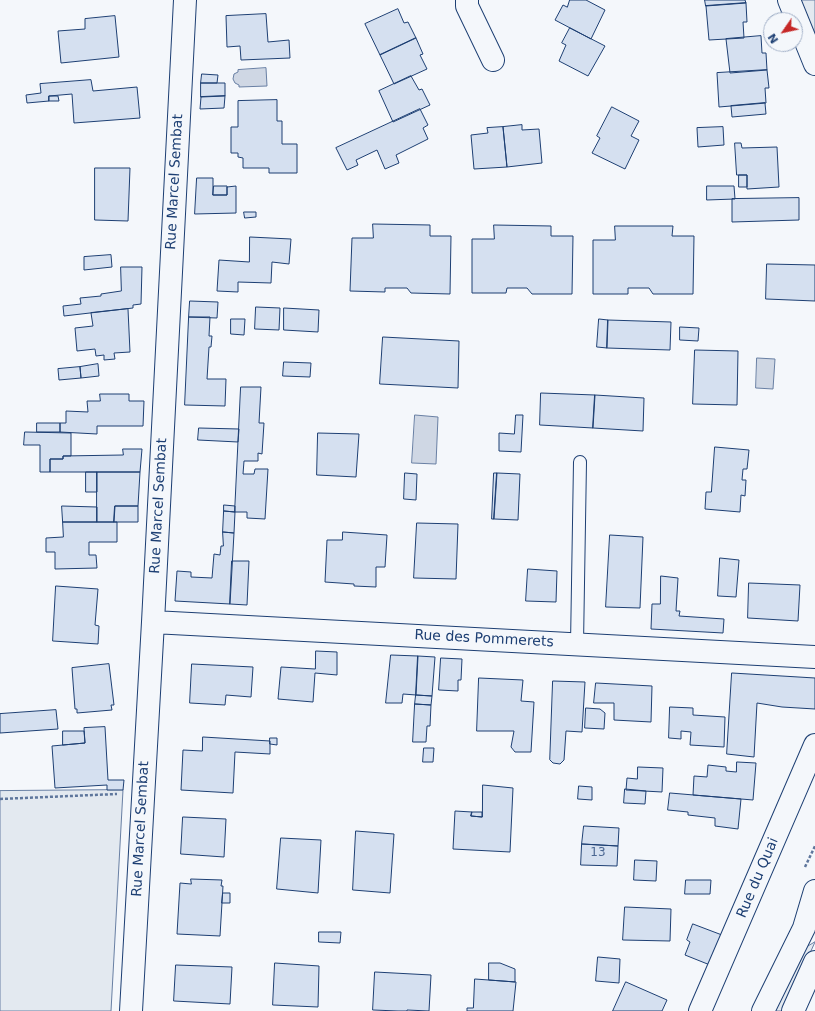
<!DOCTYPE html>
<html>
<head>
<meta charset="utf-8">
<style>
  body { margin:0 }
  #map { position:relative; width:815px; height:1011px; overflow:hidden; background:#f4f7fb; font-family:"DejaVu Sans",sans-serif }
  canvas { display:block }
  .north { position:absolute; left:763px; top:12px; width:40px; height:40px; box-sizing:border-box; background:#f4f7fb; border:1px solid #9eadc5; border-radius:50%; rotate:236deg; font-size:11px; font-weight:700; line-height:16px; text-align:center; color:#1d3f73 }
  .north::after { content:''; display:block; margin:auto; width:14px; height:18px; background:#c62828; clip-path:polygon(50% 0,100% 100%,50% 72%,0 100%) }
</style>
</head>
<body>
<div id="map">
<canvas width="815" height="1011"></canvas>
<div class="north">N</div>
</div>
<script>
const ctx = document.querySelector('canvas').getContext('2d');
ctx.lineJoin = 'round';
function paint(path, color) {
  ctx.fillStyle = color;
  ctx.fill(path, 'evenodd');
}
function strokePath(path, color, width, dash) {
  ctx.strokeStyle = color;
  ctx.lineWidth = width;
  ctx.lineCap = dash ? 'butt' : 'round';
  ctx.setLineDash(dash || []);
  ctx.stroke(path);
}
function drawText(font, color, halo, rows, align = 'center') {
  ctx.font = font + ' "DejaVu Sans",sans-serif';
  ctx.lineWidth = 3;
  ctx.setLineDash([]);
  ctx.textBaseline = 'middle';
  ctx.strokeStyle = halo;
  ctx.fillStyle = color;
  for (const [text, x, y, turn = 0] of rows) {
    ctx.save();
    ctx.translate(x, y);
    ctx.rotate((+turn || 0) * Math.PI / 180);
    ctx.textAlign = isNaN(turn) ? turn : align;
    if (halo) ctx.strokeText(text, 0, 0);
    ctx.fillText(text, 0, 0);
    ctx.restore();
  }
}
const green = new Path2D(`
  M800,0h15v38z
  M123,790l-12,221h-111v-220z
  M815,942l-31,69h-13l34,-63z`);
paint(green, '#e3e9f0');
strokePath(green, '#687fa3', 1);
const water = new Path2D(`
  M266,68l1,18 -28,1v-2l-4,-2 -2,-4 1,-5 4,-2v-2z
  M757,358l18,1 -2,30 -17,-1z
  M415,415l23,2 -2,47 -24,-1z`);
paint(water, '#cfd7e4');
strokePath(water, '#687fa3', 1);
const building = new Path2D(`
  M570,0h16l19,10 -14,29 -36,-19 8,-15 4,2z
  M705,0h40l1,3 -40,3z
  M746,3l1,19h-4l1,16 -35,2 -3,-34z
  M398,9l6,14 4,-1 8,16 -36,17 -15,-31z
  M266,14l2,28 21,-2 1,18 -49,2 -1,-14 -13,1 -1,-31z
  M115,16l4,41 -58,6 -3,-32 27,-2v-10z
  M570,28l35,18 -17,30 -29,-15 7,-16 -4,-2z
  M761,36l1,17h4l1,17 -37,3 -4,-34z
  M416,38l7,16 -3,1 7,14 -33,15 -14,-29z
  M767,70l2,18h-4l1,15 -47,4 -2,-34z
  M202,74l16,1 -1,8h-16z
  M411,76l8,14 3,-1 8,16 -37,17 -14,-31z
  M91,80l2,11 44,-4 3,31 -66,5 -2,-29 -23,2v5l-22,2 -1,-8 15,-2 -1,-9z
  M201,83h24v13l-24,1z
  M49,96h9l1,5h-10z
  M225,96l-1,12 -24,1 1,-12z
  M277,100v21h5v23h15v29h-28v-5h-26v-10l-5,-1v-4h-7v-26h7v-26z
  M765,103l1,11 -34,3 -1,-11z
  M612,107l27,14 -8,15 8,4 -14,29 -33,-16 8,-15 -3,-2z
  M420,109l8,16 -5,3 5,11 -32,16 3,8 -14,6 -8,-19 -21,10 2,5 -11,5 -11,-22z
  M522,125v5l17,-1 3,34 -35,4 -4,-40z
  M503,127l4,40 -33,2 -3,-34 17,-2 -1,-5z
  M723,127l1,18 -26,2 -1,-19z
  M735,143h6l1,5 35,-1 2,40 -32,2v-14h-10z
  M95,168h35l-2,53 -33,-1z
  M739,175h8v12h-8z
  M197,178h16v17h14v-8l9,-1v27l-41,1z
  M214,186h13v9h-14z
  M707,186h27l1,13 -28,1z
  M799,198v22l-67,2v-23z
  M244,212h12v5l-11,1z
  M373,224l57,1v11h21l-1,58 -39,-1 -4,-5h-22v4l-35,-1 2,-53h21z
  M494,225l57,1v10h22l-1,58h-40l-5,-6h-20l-1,5h-34v-54h22z
  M615,226h58l-1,10h22l-1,58h-40l-4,-6h-21v6h-35v-54h22z
  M250,237l41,2 -2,25 -17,-2 -1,21 -33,-1v10l-21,-1 2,-31 30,2z
  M111,255l1,12 -28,3v-13z
  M767,264l48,1v36l-49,-2z
  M121,267h21l-1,37 -8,1v3l-69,8 -1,-10 18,-2 -1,-6 21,-2v-2l20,-3z
  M190,301l28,1 -1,16 -28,-1z
  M256,307l24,1 -1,22 -24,-1z
  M284,308l35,2 -1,22 -34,-2z
  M128,309l2,43 -16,1 1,6 -11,1v-5l-8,1 -1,-7 -18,2 -2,-23 18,-2 -2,-13z
  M189,317h21l-1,19h3l-1,11h-2l-2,32h19l-1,27 -40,-1z
  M231,319h14l-1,16 -13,-1z
  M599,319l9,1 -1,28 -10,-1z
  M608,320l63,2 -1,28 -63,-2z
  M680,327l19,1 -1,13 -18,-1z
  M383,337l76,4 -1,47 -78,-4z
  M695,350l43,1 -1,54 -44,-1z
  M284,362l27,1 -1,14 -27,-1z
  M98,364l1,12 -18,2 -1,-11z
  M80,367l1,11 -22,2 -1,-11z
  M241,387h20l-2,36h5l-2,31 -4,-1v8h-14l-1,13h11l1,-5h13l-3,50 -18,-1v-6h-12z
  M541,393l54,2 -2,33 -53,-3z
  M100,394h29v7h15l-1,25h-46v8l-37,-2v-9h6v-12l22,1 -1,-11h13z
  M595,395l49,3 -1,33 -50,-3z
  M516,415h7l-2,37 -22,-1v-18l15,1z
  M37,423h23v9h-23z
  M199,428l40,1 -1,13 -40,-2z
  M25,432l46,1v23h-8v3h-13v13h-10v-27h-16z
  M318,433l41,1 -3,43 -39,-2z
  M715,447l34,3 -2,19h-4l-1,11h4l-1,16 -4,-1 -1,17 -35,-3 1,-17h5z
  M123,449h19l-2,23h-90v-13h13v-3l60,-1z
  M86,472h11v20h-11z
  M97,472h43l-2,34h-23l-1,16h-17z
  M405,473l12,1 -1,26 -12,-1z
  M494,473h3l-3,46h-2z
  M497,473l23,1 -2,46 -24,-1z
  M224,505l11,1v6l-11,-1z
  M62,506l35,1v15h-34z
  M115,506h23v16h-24z
  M224,511l11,1 -1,21 -11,-1z
  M63,522h54v20h-28v13h7l1,13 -42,1v-17h-9v-14l17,-1z
  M417,523l41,1 -2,55 -42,-1z
  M223,532l11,1 -4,71 -55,-3 2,-30 14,1v5l21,1 2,-24 6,1 1,-9h2z
  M343,532l44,3 -2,32h-9v20l-22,-1v-2l-29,-2 2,-42h15z
  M610,535l33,2 -3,71 -34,-1z
  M720,558l19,2 -3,37 -18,-1z
  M232,561h17l-2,44 -17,-1z
  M528,569l29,2 -1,31 -30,-1z
  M661,576l17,2 -2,33h4l-1,5 45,3 -1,14 -72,-4 1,-25h8z
  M749,583l51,2 -2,36 -50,-3z
  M56,586l42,3 -3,36 4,1 -1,18 -45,-3z
  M316,651l21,1v23l-22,-2 -2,29 -35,-3 3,-32 34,2z
  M391,655l27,1 -2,39 -13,-1 -1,9h-16z
  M418,656l17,1 -3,39 -16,-1z
  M441,658l21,1 -1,21h-3v11l-19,-1z
  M109,664l5,41h-3l1,5 -35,3v-4h-2l-3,-41z
  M192,664l61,3 -2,30 -25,-2 -1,10 -35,-2z
  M732,673l83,5v31l-33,-2 -25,-4 -3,54 -27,-3z
  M479,678l44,2 -2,21 13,1 -3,50h-16l-4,-5 3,-16h-37z
  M553,681l32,1 -3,50 -16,-1 -2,29 -4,4 -7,-1 -3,-3z
  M596,683l56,3 -1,36 -37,-2v-17h-20z
  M416,695l16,1 -1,9 -16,-1z
  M415,704l16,1 -1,21h-3l-1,16h-13z
  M670,707l23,1v7l32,2 -1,30 -34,-2 1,-13 -10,-1v8l-12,-1z
  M586,708l14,1 5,4 -1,16 -19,-1z
  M56,710l2,19 -58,4v-19z
  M105,727l3,53h16l-1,10h-16v-5l-52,3 -3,-42 33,-3 -1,-15z
  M63,731h21l1,12 -22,2z
  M203,737l67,4v13l-35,-2 -2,41 -52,-3 2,-40 19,1z
  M270,738h7v7l-7,-1z
  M424,748h10l-1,14h-10z
  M737,762l19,1 -3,37 -60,-5 1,-19 13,1 1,-12 18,2v4l10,1z
  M638,767l25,1 -1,24 -36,-2 1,-12 10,1z
  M483,785l30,3 -3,64 -57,-3 2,-38 17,1 -1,4 11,1z
  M579,786l13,1v13l-14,-1z
  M625,789l21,2 -1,13 -21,-1z
  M670,793l71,6 -3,30 -23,-3v-8l-27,-3v-3l-20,-2z
  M472,812h10v5l-11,-1z
  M183,817l43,2 -2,38 -43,-3z
  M584,826l35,2 -1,18 -36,-2z
  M356,831l38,3 -4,59 -37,-3z
  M281,838l40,2 -3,53 -41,-4z
  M582,844l36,2 -1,20 -36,-1z
  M635,860l22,1 -1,20 -22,-1z
  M191,879l31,1 -1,6h2l-3,50 -43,-2 3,-51 11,1z
  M686,880h25l-1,14h-25z
  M223,893h7v10h-8z
  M625,907l46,2 -1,32 -47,-1z
  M693,924l29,11 -12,30 -25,-10 5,-13 -3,-2z
  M319,932h22l-1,11 -21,-1z
  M598,957l22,2 -1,24 -23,-2z
  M275,963l44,3 -1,41 -45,-2z
  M489,963h11l15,6v13l-26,-2z
  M176,965l56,2 -2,37 -56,-3z
  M375,972l56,3 -2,36 -22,-1v1h-9l-25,-1z
  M475,979l41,3 -3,29h-46v-3h6z
  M626,982l41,18 -5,11h-49z`);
paint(building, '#d5e0f0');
strokePath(building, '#1d3f73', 1);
const lane = new Path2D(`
  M577,644l3,-182`);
const street = new Path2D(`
  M467,0v6l26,54
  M789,0l26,64
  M153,622l662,35
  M131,1011l22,-389 32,-622
  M700,1011l115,-266`);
const primary = new Path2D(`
  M763,1011l41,-83 11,-37
  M793,1011l22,-49`);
strokePath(lane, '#1d3f73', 14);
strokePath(street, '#1d3f73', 24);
strokePath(primary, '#1d3f73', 24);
strokePath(new Path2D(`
  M0,799l117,-5
  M805,867l10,-21`), '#5e769c', 2.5, [3, 2]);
strokePath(lane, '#f4f7fb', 12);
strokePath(street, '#f4f7fb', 22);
strokePath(primary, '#f4f7fb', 22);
drawText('12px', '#4b6792', null, [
  ["13",598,853]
]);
drawText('14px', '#1d3f73', '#f4f7fb', [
  ["Rue Marcel Sembat",175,182,-87],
  ["Rue Marcel Sembat",159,506,-87],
  ["Rue des Pommerets",484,639,3],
  ["Rue Marcel Sembat",141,829,-87],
  ["Rue du Quai",758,878,-67]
]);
</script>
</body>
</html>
